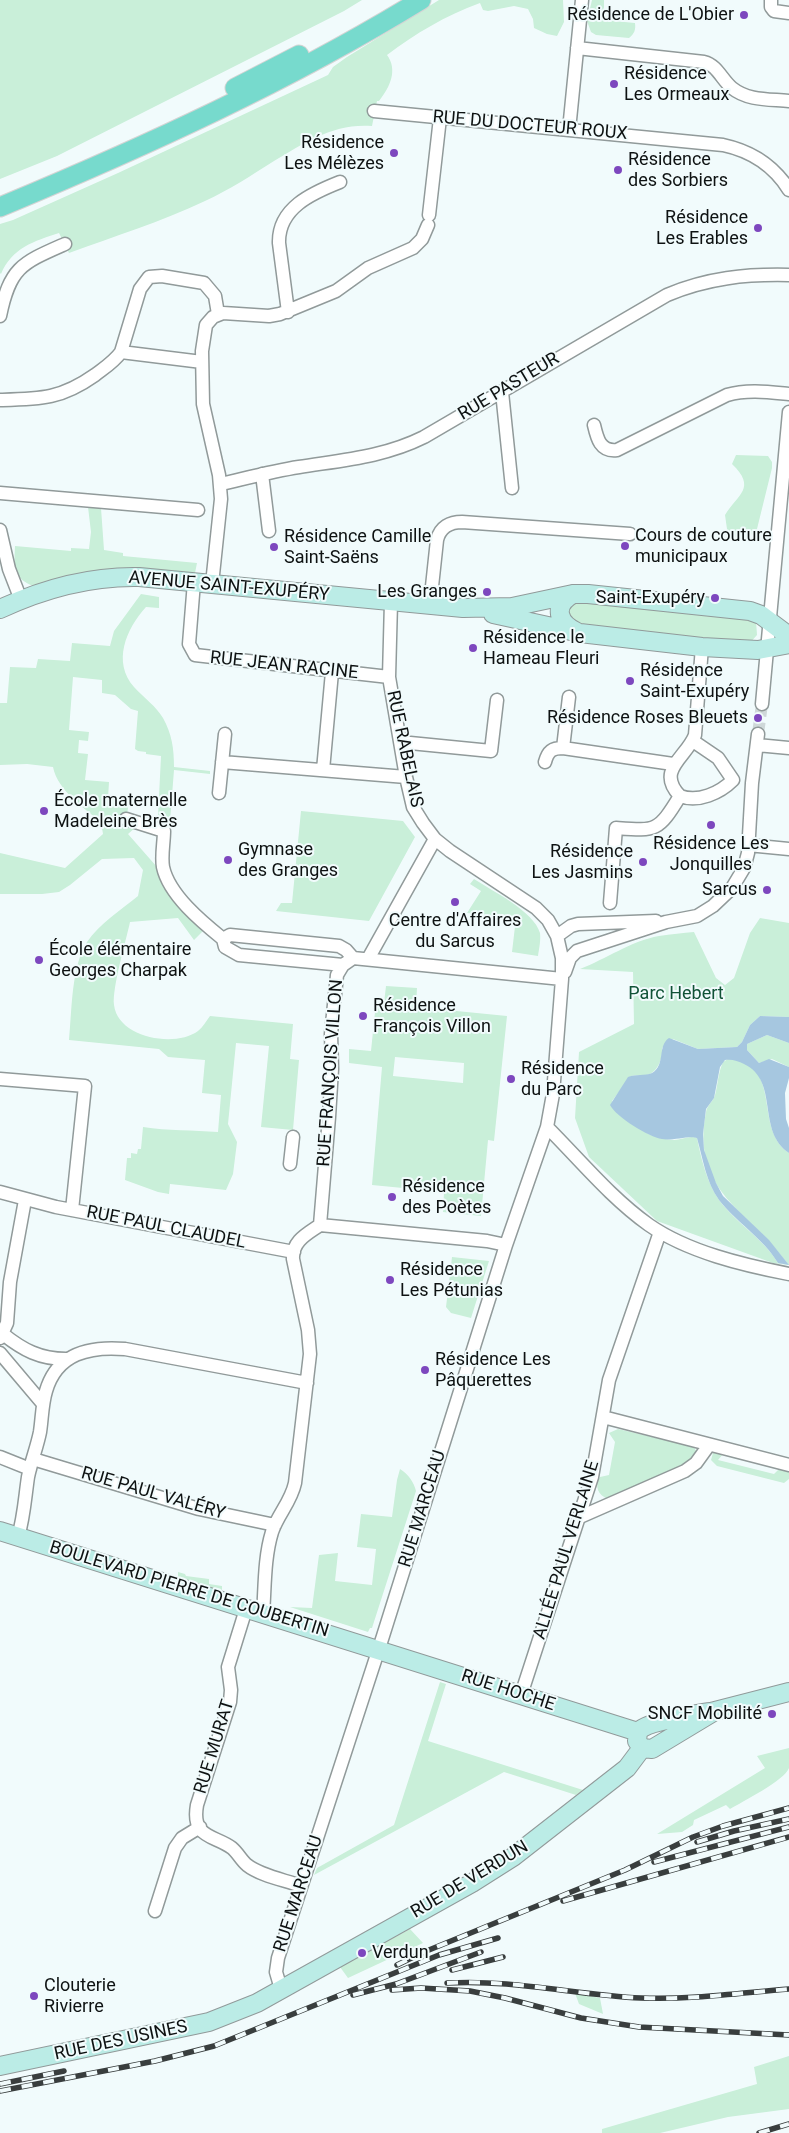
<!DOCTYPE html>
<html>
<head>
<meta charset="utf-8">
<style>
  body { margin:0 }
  canvas { display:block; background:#f1fbfc }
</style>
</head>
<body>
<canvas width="789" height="2133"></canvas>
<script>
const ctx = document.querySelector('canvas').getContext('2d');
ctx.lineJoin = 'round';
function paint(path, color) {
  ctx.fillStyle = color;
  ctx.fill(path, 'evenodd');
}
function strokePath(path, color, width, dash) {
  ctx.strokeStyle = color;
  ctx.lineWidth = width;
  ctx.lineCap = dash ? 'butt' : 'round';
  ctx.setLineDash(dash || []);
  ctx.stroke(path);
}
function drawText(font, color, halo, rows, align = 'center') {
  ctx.font = font + ' Roboto,sans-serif';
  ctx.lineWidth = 4;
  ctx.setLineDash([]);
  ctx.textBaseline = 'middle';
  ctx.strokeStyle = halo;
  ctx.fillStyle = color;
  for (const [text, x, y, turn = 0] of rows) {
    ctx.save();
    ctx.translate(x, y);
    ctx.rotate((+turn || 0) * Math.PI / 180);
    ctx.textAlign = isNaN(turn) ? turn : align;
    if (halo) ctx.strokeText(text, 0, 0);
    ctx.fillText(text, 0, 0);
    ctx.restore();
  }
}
paint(new Path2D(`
  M0,0h362l-18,11 -287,145 -57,23z
  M439,0h124l1,22 -7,14 -10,-2 -13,-6 -1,-9 -5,-10 -14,-3 -26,5 -5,-1 -3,-7c-35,13 -64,30 -93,52 11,15 3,32 -8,46h-2l-5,25c-38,-3 -66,16 -98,35 -22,14 -45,29 -69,40 -44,21 -90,35 -136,52l-10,-20c-25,8 -47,15 -58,41l-1,-1v-49l13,-4 105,-47 210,-98 5,-8 14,-10z
  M592,0h12v20l31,3c1,7 -1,11 -6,15l-33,-3 -5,-3 -4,-11z
  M736,455l32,1 4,6v6l-16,65 -23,5 -5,-2 -3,-21c13,-21 32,-27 7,-51z
  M88,507l13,1 3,42 19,3v3l74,7 -2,10 -83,-4 -77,18c-22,-9 -21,-19 -20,-41l56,5v-3l18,1 2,-17z
  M141,594l18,3v11l-13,-1c-20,22 -34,55 -12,80 10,11 22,19 29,31 9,16 11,31 11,49l36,4v3l-36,-4 -4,51 -5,-3 -7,-1 3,-61 -15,-2v-2l-8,-1 -3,-2 3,-38 -7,-2 -16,-14 -13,-2v-13l-29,-3 -4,53 20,2 -1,9 -9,-1 -1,13 10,1 -3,26 24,2 -1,16 21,2 -3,23 10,4 -8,7 29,33 19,34 27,30 -9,9 -16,-22 -48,4c-4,19 -18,66 -16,83 4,33 61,43 84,26 5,-4 8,-10 12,-15l83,8 -3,35 9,1 -6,70 -32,-3 8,-81 -33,-3 -8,81 9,18 -4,32 -7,16 -56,-6 -1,10 -11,-2 -33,-12 2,-22h4v-5l6,1 1,-5h3l2,-22c25,4 50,3 75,5l3,-37 -19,-2 3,-33 -37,-3 -9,-8 -90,-9c3,-29 2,-73 18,-98 12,-18 34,-32 51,-46l5,-26 -9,-12 -32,1 -32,26 -11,7 -17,2h-42v-41l65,15 38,-34 -2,-12c-18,-15 -43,-31 -48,-55l-26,-3 -27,1v-62h7l3,-36 26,1 2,-9 32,2 2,-18 38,3 4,-15z
  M575,599l173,17 8,5 1,14 -8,9 -9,1 -160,-17 -10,-6 -5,-8 3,-10z
  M301,811l102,10 12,16 -46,84 -93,-10 5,-8h11z
  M474,879c18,12 60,32 66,54 1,7 -1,16 -2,23l-26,-4 4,-34 -49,-5 14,-22 -11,-7z
  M760,918l29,5v94l-29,-1 -10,9 -8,17 -5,5 -39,2 -25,-10 -11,9c1,10 -4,24 -15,27 -5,1 -11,0 -16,1l-19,25c17,20 33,38 62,39 7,0 16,-5 23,-2 4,20 10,45 22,62 18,24 44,38 59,63l10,1c-38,-53 -98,-72 -82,-152 1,-7 7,-10 9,-17 3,-11 3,-22 8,-33l5,-3c57,5 24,69 61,94v112l-16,-2 -116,-42 -68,-64 -14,-39 4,-66 55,-28 -1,-52 -53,-3c26,-10 51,-28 79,-33 12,-2 24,-3 35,-4l22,46 9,7 9,-7 16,-45z
  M386,986l31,2 -1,19 91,9 -13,125 -6,-1 -7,76 -38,-4 1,-20 -72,-7 10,-118 -33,-4v-14l22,2 5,-49 8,1zM395,1057l69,6 -1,20 -70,-7z
  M767,1035l22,8v24l-17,-8 -13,4 -12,-13v-6z
  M452,1257l37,4 -18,57 -20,-5 -5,-6z
  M618,1429l76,18 3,6 -11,12 -78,34c-10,-4 -14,-13 -8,-22l9,-2 6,-33 -6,-9z
  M716,1452l7,2 -5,6 56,14 6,-6 9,2v9l-5,4 -67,-17 -6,-6 2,-7z
  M400,1469c8,5 14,13 16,22l-44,137h-2l-2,4 -78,-25 22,1 7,-53 19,-2 -3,28 37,4 4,-36 -19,-2 4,-33 31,3 5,-37z
  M178,1572l7,2 1,2 23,3v5l13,2v6l-44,-14z
  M440,1682l6,2 -18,57 155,49 -7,5 -72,-23 -190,103 3,-7 77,-43z
  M789,1748c0,6 0,14 0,20 -4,12 -47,34 -59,41l-4,-4 -32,15 -1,5 -11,7 -25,2 108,-66 -8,-12z
  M410,1929l13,14 -75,35 -8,-11z
  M575,1993l25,5 3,16 -24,-10z
  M789,2056v53l-61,8 -68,16h-58v-4l155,-45 -3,-17z`), '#c9efd9');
paint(new Path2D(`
  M760,1016l29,1v26l-22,-8 -20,9v6l12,13 10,-4 20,8v11l-4,15 1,26 3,9v25c-33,-22 -9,-72 -45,-89 -6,-3 -12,-5 -19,-4l-5,7 -6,31 -8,11 -3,25 1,16 12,33 7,13 46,44 20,25 -11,-2c-15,-25 -41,-40 -59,-63 -13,-18 -16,-41 -22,-62 -7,-3 -25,3 -35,1 -13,-2 -46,-22 -52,-34l18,-28c8,-3 17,-1 24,-4 14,-8 5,-27 17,-35l29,11 39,-2 5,-5 8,-17z`), '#a6c7e0');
strokePath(new Path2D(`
  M758,734l4,-30`), '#cfd8d9', 12, [12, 6]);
const street = new Path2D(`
  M771,0v7l3,4 15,2
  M577,48l127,14c13,3 18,18 28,26 16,13 38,11 57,13
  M374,111l349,34c28,6 51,21 66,45
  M569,130l13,-130
  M429,215l11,-97
  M288,312l-9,-69c-1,-35 33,-50 61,-61
  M0,316c10,-49 22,-53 65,-72
  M121,352l19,-63 9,-12 13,-1 42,7 11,13 3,18
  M502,392l10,96
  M0,400c41,-1 61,-1 95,-25 9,-7 19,-13 26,-23l81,10
  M594,425c3,13 6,27 23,25l110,-55c20,-6 42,-3 62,-1
  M262,474l7,57
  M221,484c26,-6 52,-13 78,-17 44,-7 85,-10 125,-30l243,-142c40,-17 79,-21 122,-20
  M0,493l198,17
  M0,530l9,39 12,31
  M194,582l-5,62 6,11 194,22
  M212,584l9,-85 -2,-24 -16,-71 -1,-53 4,-26 7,-8 10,-4 46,3 11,-2 56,-23 32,-23 45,-20 9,-9 6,-14
  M430,605l7,-65c3,-13 13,-18 25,-18l168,12
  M702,647l-7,88c-8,22 -40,35 -15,61 18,7 40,-3 53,-16
  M762,704l27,-292
  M693,741l25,17 15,22
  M400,742l91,9 6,-51
  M757,745l32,3
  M563,748l110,16
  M222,762l184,15
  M545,762c3,-11 7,-14 18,-14l6,-51
  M323,770l9,-98
  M219,793l6,-59
  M126,819l38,12c0,11 -3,25 -1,36 6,28 39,55 60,72
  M748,845l41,4
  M610,903l6,-75c40,3 42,4 64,-32
  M557,936l14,-10 7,-2 78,-3
  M368,959l67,-120
  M343,965l-104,-10 -14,-8 -2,-8 7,-4 109,11 7,4 7,8
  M565,972l5,-14 7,-7 89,-29 31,-6 16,-10 19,-18 12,-20 4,-15 4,-70 6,-49
  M0,1079l85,7 -13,124
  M547,1127c33,33 64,71 102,98 39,27 94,40 140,49
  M290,1164l3,-27
  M0,1192l56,15 238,45
  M320,1225l9,-108 3,-48 -1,-35 6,-59 6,-10 10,-7 209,21
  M320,1225l167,16 19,4
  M3,1334c20,16 37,25 63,25
  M0,1338l7,-15 3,-41 15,-82
  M0,1353l43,51
  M603,1417l186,48
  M0,1457l30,12
  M33,1459l166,50 76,16
  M580,1517l105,-46 11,-8 13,-18
  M18,1537c6,-20 7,-40 10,-60 3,-15 9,-30 12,-45 2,-13 2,-28 6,-41 11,-38 44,-45 79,-42l182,34
  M246,1609l-18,58 3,23 -1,12 -33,103c-6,34 18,30 35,43 6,5 9,12 15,17 14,11 38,15 54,21
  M263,1614c2,-26 1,-56 9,-82 6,-18 19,-30 23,-49l15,-129 -2,-24 -15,-71c-1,-18 14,-25 27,-34
  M521,1695l71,-218 17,-97 51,-148
  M155,1911l20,-63 7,-10 18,-11
  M281,1989l-5,-17 2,-14 105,-322 123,-391 41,-118 6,-33 9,-115v-21l-5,-22 -9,-16 -12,-12 -86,-57 -15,-12 -12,-16 -10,-16 -7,-30 -17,-100 2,-75`);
const secondary = new Path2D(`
  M573,594c-21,12 -15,29 4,38
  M0,609c43,-20 91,-33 139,-32l324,31 49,-1 61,-13h15l162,17 11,4 28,21
  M493,614l87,19 122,14 56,3 31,-6
  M0,1531l638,201
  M715,1711c-16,3 -69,10 -77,21l-1,9 5,7 10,1 63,-38 74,-19
  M0,2066l209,-44 48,-19 215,-120 41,-26 114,-89 15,-20`);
const primary = new Path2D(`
  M235,88l64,-33
  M0,207c144,-60 287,-125 421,-207`);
strokePath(street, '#919a9a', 15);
strokePath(secondary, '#919a9a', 20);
strokePath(primary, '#d4d4d4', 21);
strokePath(street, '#fff', 12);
strokePath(secondary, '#bbece6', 18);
strokePath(primary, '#77dacd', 19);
const rail = new Path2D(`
  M697,1842l37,-11 55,-12
  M654,1862l135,-35
  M563,1901l226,-64
  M397,1965l27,-13 201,-82 68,-33 30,-11 66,-18
  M452,1970l51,-13
  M447,1983c66,-4 129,12 194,15 49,2 99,-5 148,-9
  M392,1990l29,-2 49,3 35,7 76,20 58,9 150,8
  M353,1995l43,-11 85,-32
  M0,2084l64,-13
  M0,2091l155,-30 59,-15 225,-91 59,-17
  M759,2133l30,-9`);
strokePath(rail, '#393e3e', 5.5);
strokePath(rail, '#f1fbfc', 4, [11]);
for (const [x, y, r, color] of [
  [744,15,5,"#7d47be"],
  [614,84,5,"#7d47be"],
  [394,153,5,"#7d47be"],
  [618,170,5,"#7d47be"],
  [758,228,5,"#7d47be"],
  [625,546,5,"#7d47be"],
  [274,547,5,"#7d47be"],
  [487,592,5,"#7d47be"],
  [715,598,5,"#7d47be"],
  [473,648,5,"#7d47be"],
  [630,681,5,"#7d47be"],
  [758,718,5,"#7d47be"],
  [44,811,5,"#7d47be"],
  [711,825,5,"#7d47be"],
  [228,860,5,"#7d47be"],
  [643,862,5,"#7d47be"],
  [767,890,5,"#7d47be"],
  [455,902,5,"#7d47be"],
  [39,960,5,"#7d47be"],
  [363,1016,5,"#7d47be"],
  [511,1079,5,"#7d47be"],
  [392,1197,5,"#7d47be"],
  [390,1280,5,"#7d47be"],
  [425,1370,5,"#7d47be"],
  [772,1714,5,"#7d47be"],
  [362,1953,5,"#7d47be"],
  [34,1996,5,"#7d47be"]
]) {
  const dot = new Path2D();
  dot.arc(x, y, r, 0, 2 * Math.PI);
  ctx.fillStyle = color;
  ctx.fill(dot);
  strokePath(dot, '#f1fbfc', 2);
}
drawText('18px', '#0e1212', '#f1fbfc', [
  ["Résidence de L'Obier",734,15,"right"],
  ["Résidence",624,74],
  ["Les Ormeaux",624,95],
  ["Résidence",384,143,"right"],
  ["Les Mélèzes",384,164,"right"],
  ["Résidence",628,160],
  ["des Sorbiers",628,181],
  ["Résidence",748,218,"right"],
  ["Les Erables",748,239,"right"],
  ["Cours de couture",635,536],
  ["municipaux",635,557],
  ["Résidence Camille",284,537],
  ["Saint-Saëns",284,558],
  ["Les Granges",477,592,"right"],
  ["Saint-Exupéry",705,598,"right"],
  ["Résidence le",483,638],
  ["Hameau Fleuri",483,659],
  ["Résidence",640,671],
  ["Saint-Exupéry",640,692],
  ["Résidence Roses Bleuets",748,718,"right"],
  ["École maternelle",54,801],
  ["Madeleine Brès",54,822],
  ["Résidence Les",711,844,"center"],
  ["Jonquilles",711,865,"center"],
  ["Gymnase",238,850],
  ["des Granges",238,871],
  ["Résidence",633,852,"right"],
  ["Les Jasmins",633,873,"right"],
  ["Sarcus",757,890,"right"],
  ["Centre d'Affaires",455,921,"center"],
  ["du Sarcus",455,942,"center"],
  ["École élémentaire",49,950],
  ["Georges Charpak",49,971],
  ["Résidence",373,1006],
  ["François Villon",373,1027],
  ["Résidence",521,1069],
  ["du Parc",521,1090],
  ["Résidence",402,1187],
  ["des Poètes",402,1208],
  ["Résidence",400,1270],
  ["Les Pétunias",400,1291],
  ["Résidence Les",435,1360],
  ["Pâquerettes",435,1381],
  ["SNCF Mobilité",762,1714,"right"],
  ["Verdun",372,1953],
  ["Clouterie",44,1986],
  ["Rivierre",44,2007]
], 'left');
drawText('18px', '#0e1212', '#f1fbfc', [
  ["RUE DU DOCTEUR ROUX",530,126,5],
  ["RUE PASTEUR",509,387,-31],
  ["AVENUE SAINT-EXUPÉRY",229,587,5],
  ["RUE JEAN RACINE",284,666,6],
  ["RUE RABELAIS",404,749,78],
  ["RUE FRANÇOIS VILLON",331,1073,-86],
  ["RUE PAUL CLAUDEL",166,1228,11],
  ["RUE PAUL VALÉRY",153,1494,16],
  ["RUE MARCEAU",423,1509,-73],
  ["ALLÉE PAUL VERLAINE",567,1550,-73],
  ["BOULEVARD PIERRE DE COUBERTIN",189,1590,17],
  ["RUE HOCHE",508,1691,18],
  ["RUE MURAT",215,1747,-73],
  ["RUE DE VERDUN",470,1880,-31],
  ["RUE MARCEAU",299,1894,-72],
  ["RUE DES USINES",121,2041,-12]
]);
drawText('18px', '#105337', '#f1fbfc', [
  ["Parc Hebert",676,994]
]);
</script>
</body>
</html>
